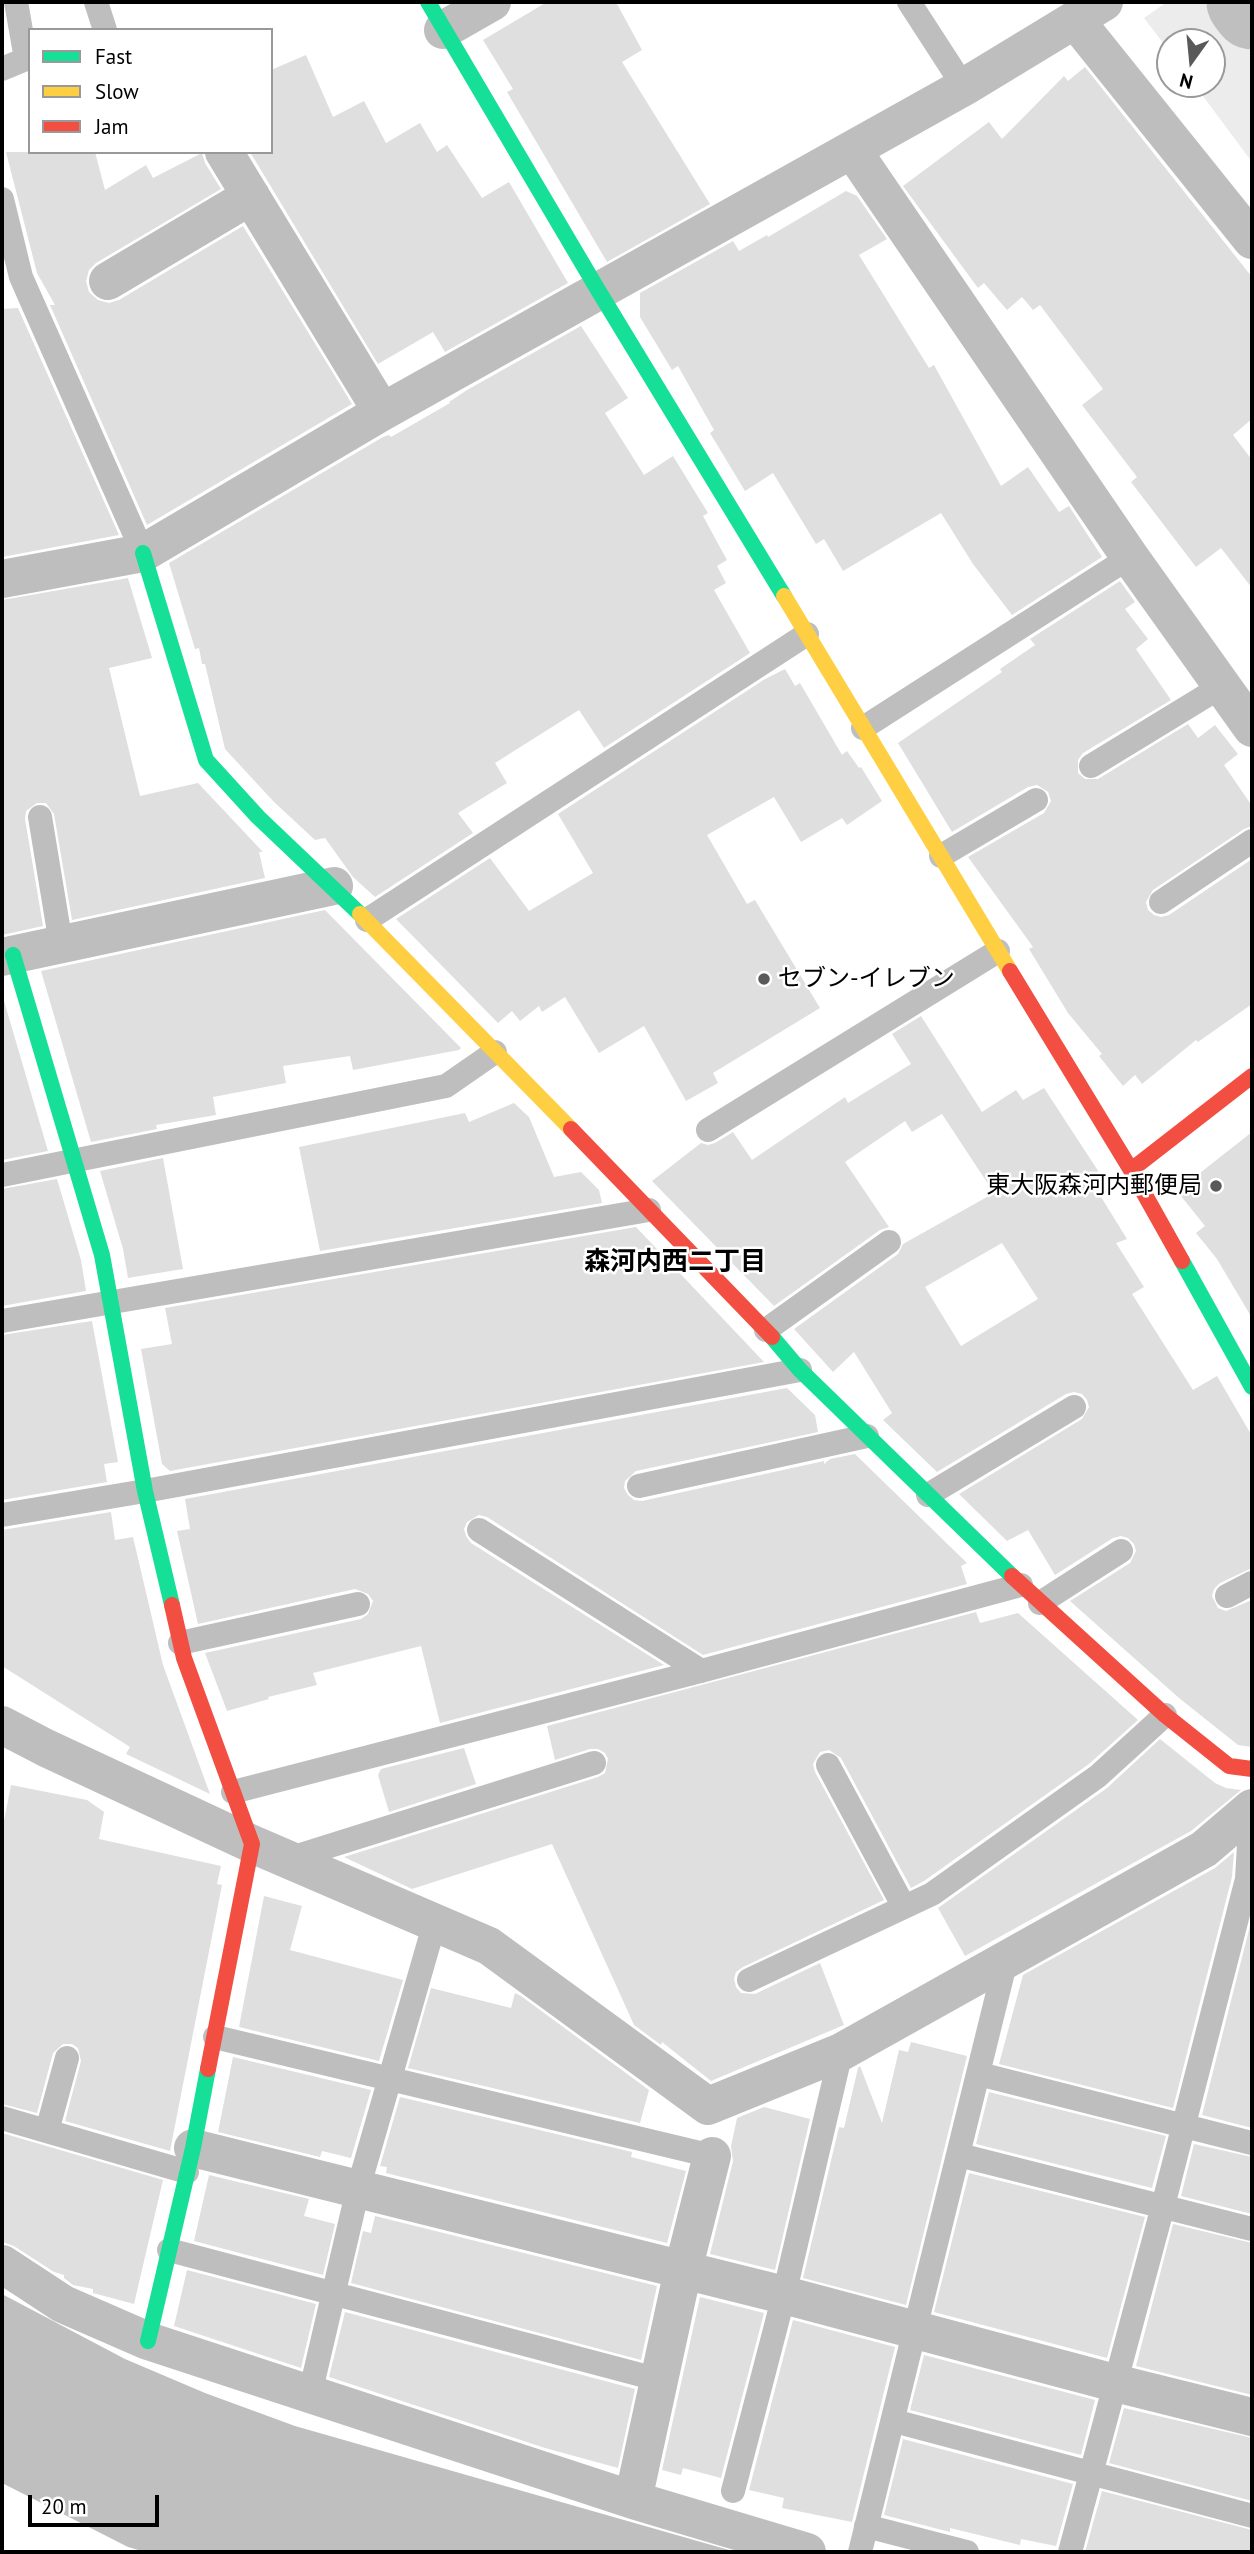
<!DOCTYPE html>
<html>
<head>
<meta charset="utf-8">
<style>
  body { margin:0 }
  #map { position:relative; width:1254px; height:2554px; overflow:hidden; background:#fff; font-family:"PT Sans",sans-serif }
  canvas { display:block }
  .frame { position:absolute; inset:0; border:4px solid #000; pointer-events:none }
  .legend { position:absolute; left:28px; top:28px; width:245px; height:126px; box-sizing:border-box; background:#fff; border:2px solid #999; margin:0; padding:9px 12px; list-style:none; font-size:21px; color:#000 }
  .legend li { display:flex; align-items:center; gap:14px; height:35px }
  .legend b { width:35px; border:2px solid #999 }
  .north { position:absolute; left:1156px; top:28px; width:70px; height:70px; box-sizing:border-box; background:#fff; border:2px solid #999; border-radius:50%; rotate:195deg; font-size:19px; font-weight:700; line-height:28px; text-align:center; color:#000 }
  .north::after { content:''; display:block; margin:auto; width:24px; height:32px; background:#595959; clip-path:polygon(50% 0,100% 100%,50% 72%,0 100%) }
  .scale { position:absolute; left:28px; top:2495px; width:131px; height:32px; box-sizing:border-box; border:4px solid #000; border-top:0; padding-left:9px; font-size:21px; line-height:24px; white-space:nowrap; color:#000; -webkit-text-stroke:5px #fff; paint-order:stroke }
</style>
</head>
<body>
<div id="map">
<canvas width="1254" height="2554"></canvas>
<div class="frame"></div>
<ul class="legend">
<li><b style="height:9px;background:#16e098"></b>Fast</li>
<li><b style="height:9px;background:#ffcf43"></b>Slow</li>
<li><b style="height:9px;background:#f24e42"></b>Jam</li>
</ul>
<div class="north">N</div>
<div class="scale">20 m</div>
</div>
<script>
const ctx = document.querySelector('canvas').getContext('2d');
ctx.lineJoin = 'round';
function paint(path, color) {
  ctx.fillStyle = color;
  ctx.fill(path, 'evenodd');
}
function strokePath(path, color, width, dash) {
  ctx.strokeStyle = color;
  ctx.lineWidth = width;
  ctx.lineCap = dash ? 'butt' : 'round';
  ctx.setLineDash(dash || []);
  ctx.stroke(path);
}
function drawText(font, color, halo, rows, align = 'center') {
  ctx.font = font + ' "PT Sans","Noto Sans JP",sans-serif';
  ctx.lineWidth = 5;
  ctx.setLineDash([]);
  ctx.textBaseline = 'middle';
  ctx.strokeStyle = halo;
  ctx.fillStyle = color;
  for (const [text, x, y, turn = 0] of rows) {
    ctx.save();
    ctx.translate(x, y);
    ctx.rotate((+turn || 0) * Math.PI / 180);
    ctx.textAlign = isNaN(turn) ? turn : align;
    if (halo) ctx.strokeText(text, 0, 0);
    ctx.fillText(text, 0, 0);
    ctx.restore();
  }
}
paint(new Path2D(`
  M1167,2h53l32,43v117l-58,-78h18v-42h-42v10l-26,-34z`), '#ececec');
paint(new Path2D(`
  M2,2294l123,65 80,34 90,33 441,126h-591l-17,-5 -126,-64z`), '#bfbfbf');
strokePath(new Path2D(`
  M1246,2l6,8`), '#bfbfbf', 79);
paint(new Path2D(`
  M547,2h69l26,48 -20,12 88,142 -103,58 -100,-170 6,-3 -30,-49z
  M306,55l27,62 31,-16 22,42 34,-20 17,29 10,-7 35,53 27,-16 59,101 -123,69 -12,-20 -55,32 -128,-212h21v-82z
  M1085,67l167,210v142l-19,16 19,25v128l-31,-40 -25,19 -65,-85 6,-5 -55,-72 21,-16 -63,-84 -7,5 -11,-13 -15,13 -23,-27 -6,5 -75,-102 86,-64 13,17 62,-63 4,5z
  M6,152h89l10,38 41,-25 7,13 49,-25 3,10 16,26 -125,74 -7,7 -3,11 3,11 9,8 11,3 10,-3 124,-74 109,178 -205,121 -97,-220h5l-18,-32z
  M846,191l11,5 30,43 -28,16 70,113 5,-3 67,121 27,-19 31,45 10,-6 33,51 -90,58 -39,-51 -32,-51 -98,58 -19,-32 -8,5 -43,-71 -28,18 -35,-58 4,-3 -36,-64 -6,4 -32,-53v-24l93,-52 6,10 28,-16 1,2z
  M18,308l101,227 -117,22v-248z
  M581,326l47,72 -23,15 39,62 29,-19 35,57 -5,3 24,44 -10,6 9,17 -12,7 36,63 -146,95 -25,-38 -84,53 12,20 -49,30 15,20 -98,64 -22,-20 -28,-39 -10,2 -41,-38 -49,-53 -20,-85h-3l-3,-16 -4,1 -26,-86 214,-126 6,-2 2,2 59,-34 -1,-1 18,-12z
  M128,578l24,80 -43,10 31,128 58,-13 65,69h-4l6,26 -193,42 -18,-106 -8,-11h-9l-11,8 -1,8 18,107 -41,9v-335z
  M1120,581l15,21 -10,7 23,30 -12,10 35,51 -88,53 -5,7v13l7,6h13l90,-55 10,14 17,-13 23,29 -14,11 28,41v20l-8,3 -91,61 -7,12 2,8 6,5 7,2 8,-2 83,-56v145l-54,38 -2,-2 -54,44 -7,-9 -12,11 -24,-30 3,-2 -34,-41 -39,-64 4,-2 -65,-90 76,-44 7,-12 -3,-9 -11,-7 -9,2 -76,45 -54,-89 104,-71 -2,-3 35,-24 -5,-6z
  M785,669l10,17 5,-3 42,72 5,-4 12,17 2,-1 21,34 -35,24 -5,-7 -41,24 -27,-45 -67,38 40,69 8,-4 65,108 -107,65 5,10 -32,18 -42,-75 -45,27 -34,-56 -23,15 -3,-6 -19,15 -8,-10 -14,12 -102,-104 94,-61 39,53 64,-38 -35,-59 207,-135z
  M325,910l136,138 -2,2 -106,20 -3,-14 -67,10 3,17 -73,14 3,18 -60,10 1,4 -66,13 -50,-171z
  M2,994l46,157 -46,9z
  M921,1016l61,96 34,-22 7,10 21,-12 64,98 -10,6 29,47 -11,4 28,44 -12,7 61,96 24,-14 35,60v132l-32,15 -6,6 -2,7 6,12 8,3 26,-11v147l-14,-2 -59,-47 -109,-97 60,-38 6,-12 -2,-7 -6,-6 -7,-2 -8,2 -58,37 -27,-45 -21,11 -48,-47 123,-75 7,-12 -2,-7 -5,-6 -8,-2 -8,2 -129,78 -54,-52 9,-7 -38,-61 -21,20 -39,-43 104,-75 5,-10 91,-51 -52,-79 -30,18 -7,-11 -60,41 44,65 -9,3 -106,76 -122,-125 49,-38 7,2 7,-2 18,-11 19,28 93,-63 3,6 63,-39 -19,-30zM1002,1243l36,56 -77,47 -36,-59z
  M514,1103l15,14 25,60 27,-5 18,18 3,13 -282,48 -21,-104 166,-34 4,9z
  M1252,1132v186l-35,-59 -21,-26 9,-7 -28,-35z
  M163,1158l20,111 -55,9 -5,-29 -23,-78z
  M57,1179l24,81 5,31 -84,15v-117z
  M636,1227l128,135 -594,109 -8,-7 -21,-115 31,-5 -7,-36z
  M92,1321l26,141 -14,2 3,18 -105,18v-165z
  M787,1388l28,27 3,17 -182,39 -11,10 -1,7 4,7 6,5 8,1 182,-40v3l6,-5 25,-5 112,109 -6,3 6,18 -264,71 -216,-138 -8,-2 -12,7 -3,7 2,7 5,7 193,122 -224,58 -19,-77 -108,27 4,12 -49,12 1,2 -42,12 -22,-58 156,-34 7,-5 5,-13 -5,-7 -13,-5 -157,35 -21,-93 13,-2 -5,-30z
  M111,1512l4,28 18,-3 30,128 47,129 -84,-40 4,-7 -128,-81v-136z
  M976,1612l4,11 38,-10 120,107 -49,44 -165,117 -13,7 -70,-130 -12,-8 -9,2 -7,12 2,8 69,128 -141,67 -7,5 -2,7 2,8 5,6 14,1 65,-31 24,62 -133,56 -49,-39 -1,3 -27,-20 -82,-181 -140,45 -68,-32 254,-80 7,-4 3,-14 -3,-6 -7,-4h-8l-35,11 -8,-34z
  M1160,1739l55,44 11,5 15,2 -50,41 -226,125 -27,-48 169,-120z
  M464,1748l12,36 -87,28 -11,-37 3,-6z
  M11,1785l76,15 17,12 -5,27 122,27 -4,18 5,1 -52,266 -105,-30 16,-60 -3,-13 -6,-4h-9l-10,9 -16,60 -35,-9v-273z
  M1234,1852l-2,25 -59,231 -174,-44 24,-89 192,-107z
  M264,1896l38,10 -12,44 113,30 -24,81 -140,-34z
  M1252,1918v210l-50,-13z
  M431,1988l80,20 4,-15 6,3 128,94 -9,33 -232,-55z
  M911,2042l56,14 -61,249 -103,-27 36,-151 5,1 14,-60 2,-2 22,57 17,-73 9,2z
  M233,2057l138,33 -20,68 -29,-7 -2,6 -102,-25z
  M989,2092l177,44 -14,52 -176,-44z
  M400,2097l232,55 -1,5 55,14 -19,72 -281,-70 1,-6 -7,-1z
  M764,2107l46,12 -35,151 -65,-16 23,-93 -2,-15 6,-28z
  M2,2133l161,47 -29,124 -41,-11v-4l-20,-4 -9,-7v-3l-10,-3 -40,-26 -12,-4z
  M1194,2144l58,13v57l-71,-18z
  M969,2173l176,44 -38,141 -173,-46z
  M209,2175l100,24 -5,17 31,8 -12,51 -129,-34z
  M375,2216l282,70 -16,74 -290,-77 12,-52 8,2z
  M1173,2224l79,19v152l-116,-29z
  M187,2270l129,34 -15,64 -127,-42z
  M700,2297l64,16 -43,165 -38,-10 -2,7 -19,-5z
  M345,2312l290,77 -17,79 -73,-20 -216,-71z
  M793,2320l102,27 -43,175 -70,-14 2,-10 -35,-8z
  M924,2355l171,45 -14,55 -171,-45z
  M1124,2408l128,30v63l-143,-38z
  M903,2439l170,45 -17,62 -35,-7 -1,6 -70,-17v4l-66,-17z
  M1102,2491l150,39v22h-167z`), '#dfdfdf');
strokePath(new Path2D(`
  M96,2l9,28
  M909,2l55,85
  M2,69l24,-10 -10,-57
  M2,199l19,78 122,276
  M863,728l267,-171
  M1091,766l131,-80
  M40,817l21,127
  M941,856l95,-56
  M1161,902l91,-61
  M367,920l440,-286
  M708,1130l290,-179
  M2,1175l444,-89 49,-34
  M2,1321l647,-111
  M766,1330l123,-88
  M639,1486l228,-50
  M928,1495l146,-88
  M2,1515l143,-24 655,-121
  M479,1530l222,141
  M1227,1596l25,-13
  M1040,1603l81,-52
  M180,1643l178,-39
  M828,1765l76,142
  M233,1792l468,-121 320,-86
  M288,1859l306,-96
  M749,1980l183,-86 166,-118 67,-61
  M215,2037l497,119
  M979,2074l273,69
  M2,2118l185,54
  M47,2131l20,-73
  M959,2155l293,74
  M169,2250l491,130
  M310,2394l48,-205 77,-267
  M894,2421l358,95
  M733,2491l51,-196 57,-243
  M866,2526l101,26
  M860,2552l146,-592
  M1070,2552l93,-346 84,-327 4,-69`), '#bebebe', 24);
strokePath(new Path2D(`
  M1076,21l176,219
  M443,30l49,-28
  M853,151l277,406 122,171
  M224,152l158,260
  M108,281l143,-85
  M2,579l141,-26 239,-141 582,-325 140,-85
  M2,957l332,-71
  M2,1725l44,23 206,96 237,102 219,160
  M708,2106l133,-54 363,-203 48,-41
  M193,2148l591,147 331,88 137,34
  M2,2264l61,40 85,37 485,159 174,52
  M633,2500l50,-230 29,-114`), '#bebebe', 38);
strokePath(new Path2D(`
  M428,2l170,288 186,306
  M143,553l63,207 52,57 102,97
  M13,955l89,300 43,236 27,114
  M1182,1261l70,126
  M772,1337l28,33 212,206
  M148,2341l45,-193 15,-79`), '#16e098', 16);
strokePath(new Path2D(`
  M784,596l226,375
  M360,914l211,215`), '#ffcf43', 16);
strokePath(new Path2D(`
  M1010,971l121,199 51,91
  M571,1129l201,208
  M1131,1170l121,-94
  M1012,1576l153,139 64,51 23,3
  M172,1605l12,53 68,186 -44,225`), '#f24e42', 16);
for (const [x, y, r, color] of [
  [764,979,7,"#595959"],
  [1216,1186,7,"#595959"]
]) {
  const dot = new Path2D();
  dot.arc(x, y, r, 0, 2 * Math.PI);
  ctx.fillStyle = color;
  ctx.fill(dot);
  strokePath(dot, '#fff', 2.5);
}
drawText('24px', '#000', '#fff', [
  ["セブン-イレブン",778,979],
  ["東大阪森河内郵便局",1202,1186,"right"]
], 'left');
drawText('bold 26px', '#000', '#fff', [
  ["森河内西二丁目",675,1263]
]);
</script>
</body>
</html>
